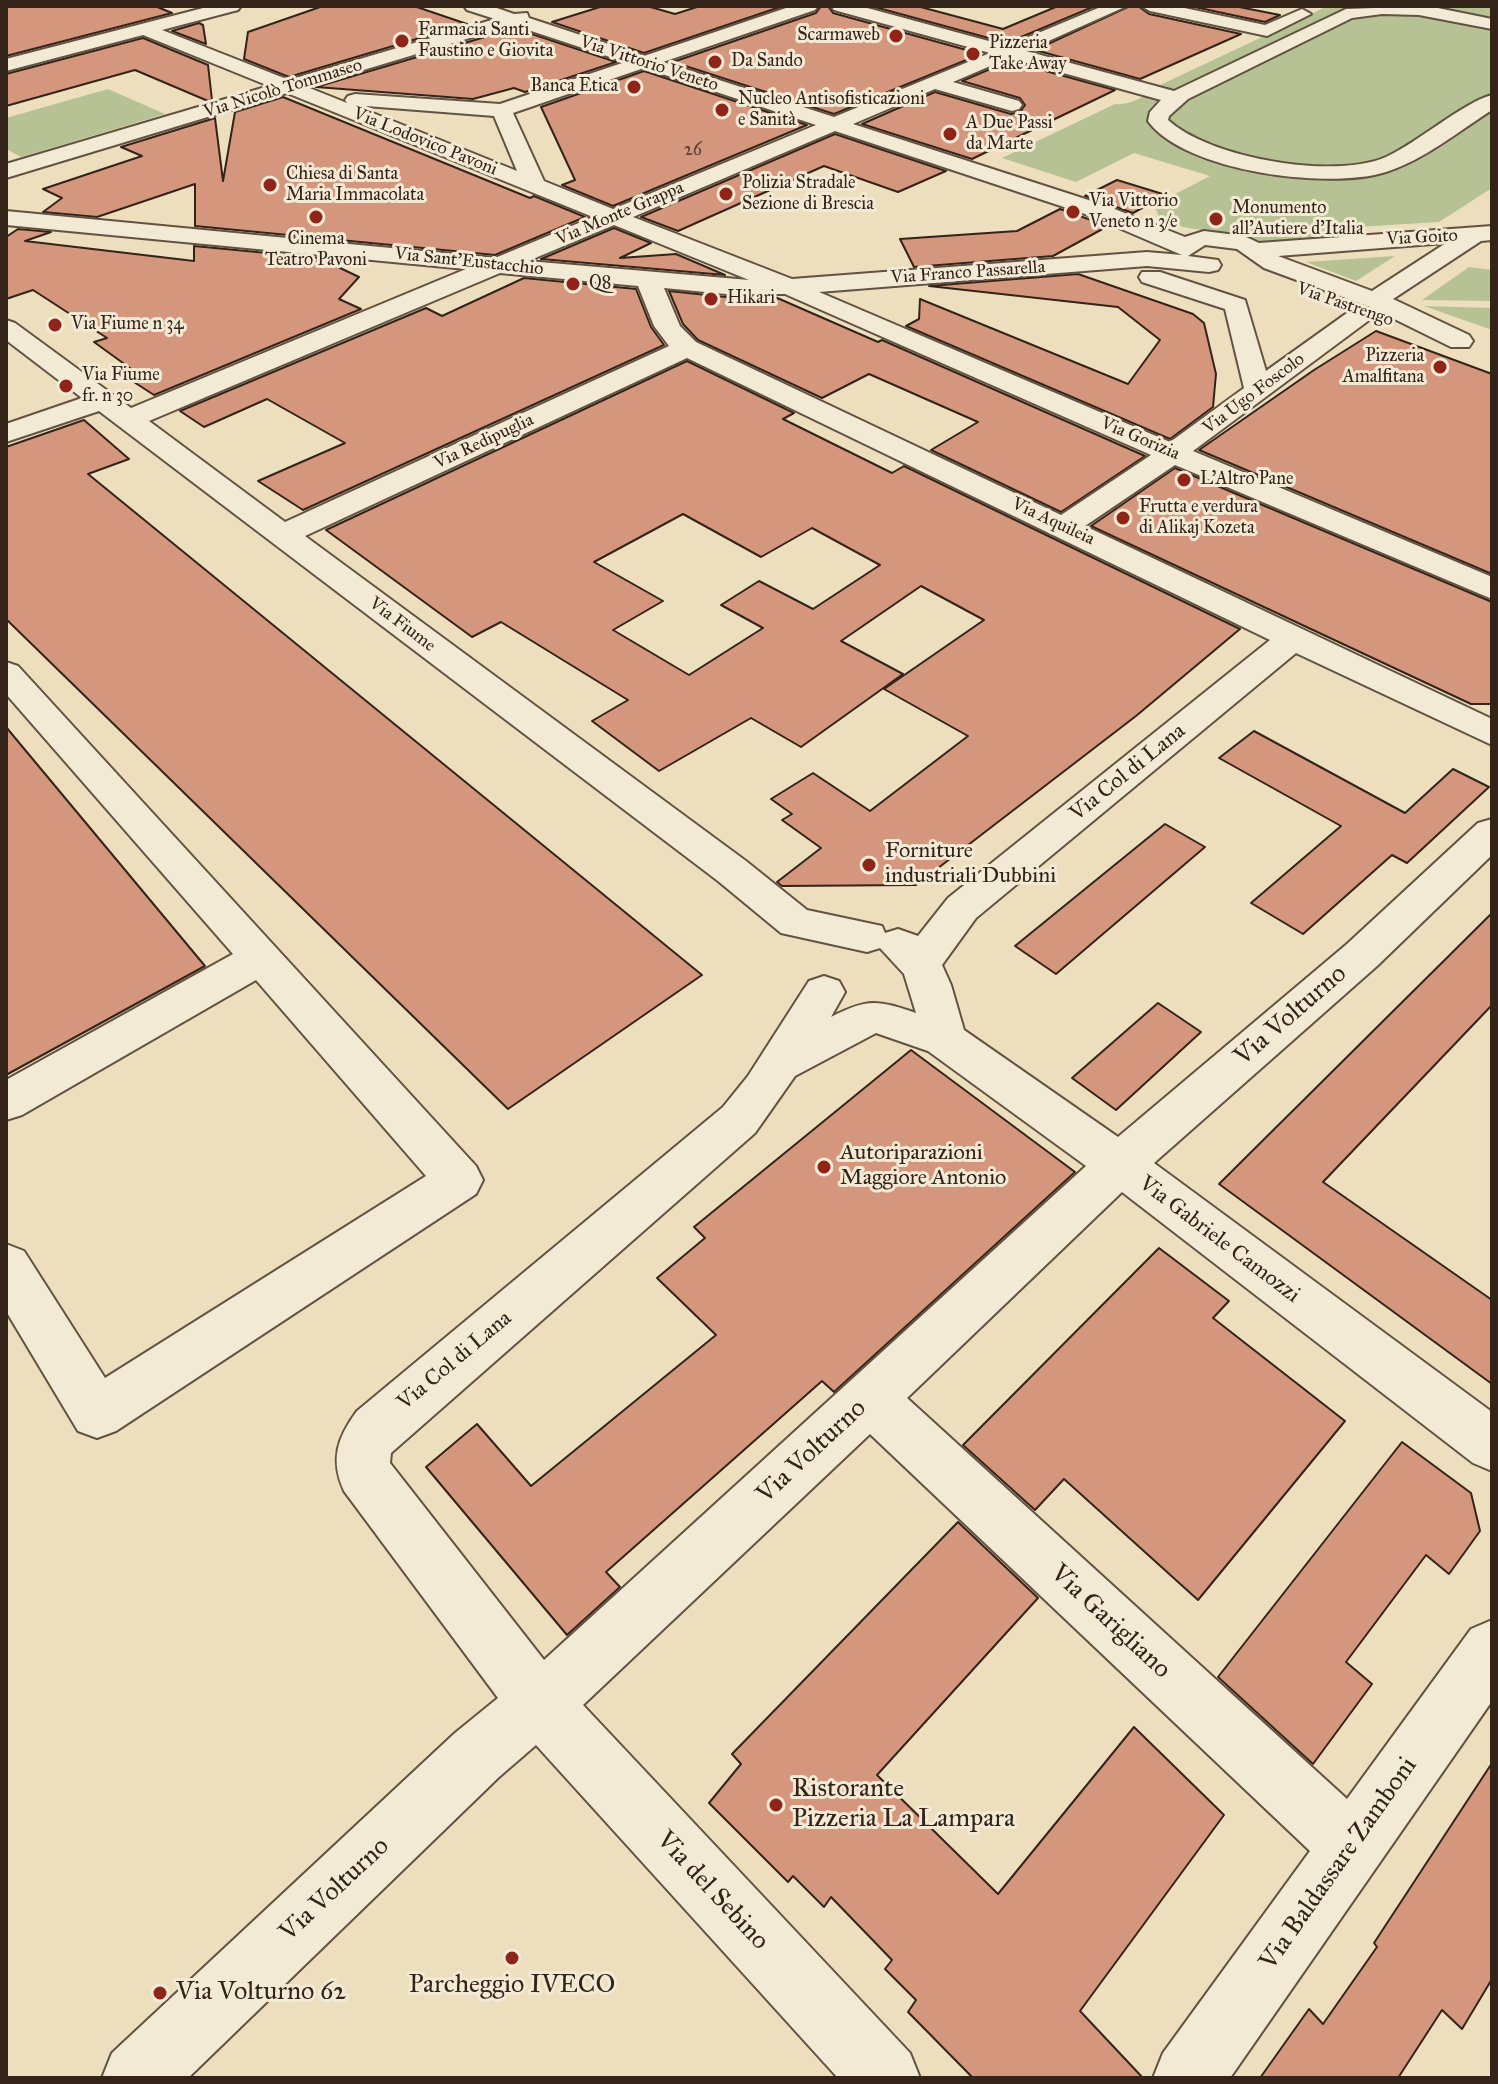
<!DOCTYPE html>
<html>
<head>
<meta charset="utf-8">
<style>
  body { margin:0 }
  #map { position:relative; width:1498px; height:2084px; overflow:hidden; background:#eddfbe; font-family:"IM FELL Great Primer",serif }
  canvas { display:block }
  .frame { position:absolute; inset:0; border:8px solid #342319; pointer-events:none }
</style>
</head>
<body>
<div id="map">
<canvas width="1498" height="2084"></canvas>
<div class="frame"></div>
</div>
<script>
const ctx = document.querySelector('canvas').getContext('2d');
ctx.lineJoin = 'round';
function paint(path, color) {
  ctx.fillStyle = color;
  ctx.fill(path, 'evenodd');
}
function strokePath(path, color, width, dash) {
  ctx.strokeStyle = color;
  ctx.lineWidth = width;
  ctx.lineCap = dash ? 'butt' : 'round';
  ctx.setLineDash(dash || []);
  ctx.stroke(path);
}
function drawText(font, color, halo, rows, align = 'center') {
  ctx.font = font + ' "IM FELL Great Primer",serif';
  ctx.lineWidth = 6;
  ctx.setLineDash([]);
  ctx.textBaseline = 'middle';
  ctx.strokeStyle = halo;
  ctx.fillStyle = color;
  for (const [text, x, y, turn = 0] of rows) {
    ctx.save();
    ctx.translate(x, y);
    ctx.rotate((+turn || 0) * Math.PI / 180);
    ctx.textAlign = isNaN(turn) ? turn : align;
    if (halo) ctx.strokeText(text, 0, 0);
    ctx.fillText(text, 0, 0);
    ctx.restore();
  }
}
paint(new Path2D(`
  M1328,6h164v182l-53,34 -82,5 -1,7 -94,11 -9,-6 -70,-12 -23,-8 -6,-14 56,-29 -76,-23 -58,29 -74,-24 113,-54c15,2 33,-10 46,-17l-3,-1z
  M108,89l57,25 -144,43 -15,-8v-31z
  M1395,256l-39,25 -50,-19z
  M1469,267l23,3v31l-70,-1z
  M1424,306l68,2v22z`), '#b6c293');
const building = new Path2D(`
  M6,6h149l17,7 -166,43z
  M323,6h91l53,18 -178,53 -45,-18 4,-27z
  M603,6h44l28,8 25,-8h83l-139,47 -92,-31z
  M821,6h7l5,7 148,41 -147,60 -161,-52 143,-49z
  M871,6h46l86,23 55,-23h37l-88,37z
  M1130,6h8l11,8 92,20 -101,45 -105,-29z
  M1190,6h44l46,9 -15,7z
  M199,23l4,2 3,19 -34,-13z
  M523,31l93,31 -91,30 -11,-4 -41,11 -157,-12 179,-53 10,3z
  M143,38l65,27 4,35 -4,1 -73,-31 -129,36v-32z
  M1009,61l106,29 -143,69 -110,-35 73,-32 76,22 9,-2 5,-7 -5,-7 -58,-17z
  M644,71l163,54 -194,81 -51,-21 13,-5 -34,-73z
  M283,97l247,101 4,-2 51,21 -90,38 -300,-29v-42l-98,33 -54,-5 19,-14 -19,-9 99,-33 -21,-9 94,-29 8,63 12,-69z
  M835,134l111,37 -48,21 -74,-26 -146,65 -37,-14z
  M1117,180l49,15 -33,18 -48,-17z
  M1060,209l48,17 -55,30 -139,11 -14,-28 117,-8z
  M614,228l37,15 -31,15 56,-4 49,21 -184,-16z
  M18,229l33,3 -26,9 169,20v-15l125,12 40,19 -20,22 22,10 -207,86 -31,-20 11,-4 -40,-29 13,-4 -74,-48 -27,9v-62z
  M1078,274l115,40 11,9 12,51 -3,33 -43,32 -264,-113 13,-7 1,-20 208,85 32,-44 -42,-33 -189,-21z
  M524,278l112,11 15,38 13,18 -361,165 -45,-29 87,-38 -78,-44 -63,28 -24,-16 246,-103 16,8z
  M669,291l57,6h49l103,45 4,-2 263,116 -84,56 -130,-62 47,-28 -109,-48 -47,24 -124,-58 -15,-16z
  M1376,331l116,43v200l-293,-124 115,-80z
  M687,361l107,52 -11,6 109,54 12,-7 336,163 -104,87 -220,169 -134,1 -5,-4 44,-34 -39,-28 10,-6 -21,-15 42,-26 57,38 98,-75 -84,-47 100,-69 -63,-34 -80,55 62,33 -102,73 -50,-29 -92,53 -67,-50 36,-21 -127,-78 -29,15 -146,-107zM683,514l78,43 51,-29 68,37 -67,44 -54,-28 -38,24 42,23 -74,47 -76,-45 50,-29 -69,-39z
  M84,420l45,39 -41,15 614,501 -194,134 -502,-490v-172z
  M1175,468l317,134v102h-21l-380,-178z
  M6,727l199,239 -199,109z
  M1254,731l151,82 48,-44 36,18 -82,76 -15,-8 -89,79 -52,-31 90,-77 -122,-68z
  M1165,824l40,23 -149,127 -41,-28z
  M1492,913v92l-169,177 169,118v84l-273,-200z
  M1158,1003l43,29 -85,78 -44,-32z
  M911,1050l164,122 -241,220 -12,-11 -216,191 14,15 -53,48 -141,-168 51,-43 54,62 185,-151 -59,-57 48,-40 -11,-11z
  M1159,1248l70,53 -16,17 132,103 -147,179 -134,-121 -29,31 -72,-65z
  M1402,1442l69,51 9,38 -31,43 -23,-19 -80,107 26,22 -59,80 -95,-87z
  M958,1522l80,76 -161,177 121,119 136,-167 90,88 -144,196 63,67h-170l-65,-66 8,-12 -31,-31 7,-9 -61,-63 -7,10 -31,-31 -5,6 -79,-79 32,-39 -9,-10z
  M1492,1763v216l-30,50 -20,-19 -44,68h-138l49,-69 14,15 54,-77 -3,-4z`);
paint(building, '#d4967d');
strokePath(building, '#342319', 2);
const minor = new Path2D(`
  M211,6h30l-3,4 -76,20 127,50 206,-61 -28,-9 -3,-4h27l23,8 13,-1 2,5 115,38 148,-50h26l-3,4 -152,52 171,55 156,-64 -156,-43 -3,-4h29l147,40 96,-40h24l-101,45 148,40 172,-82 82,-3 64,13v10l-73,-14 -37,-1 -30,4 -164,81 -19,17 -1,4c41,38 166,60 218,37 31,-14 78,-55 106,-62v15c-33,21 -68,50 -106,62 -57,18 -201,0 -238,-51l2,-9 11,-12 -152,-42 -56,24 66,19 3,4 -3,4 -7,2 -77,-22 -82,35 254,82 78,31 19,-6 40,5 15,7 233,-17v14l-11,1 -88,58 76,36 4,6 -4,6h-18l-79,-39 4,5 -4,5 -179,133 299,126v22l-317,-134 -90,61 407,193v26l-196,-92 -320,265 -34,47 9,20 13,45 154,107 229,-193 131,-121 14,-4v36l-115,111 -223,197 338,249v59l-19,-8 -351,-271 -215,206 440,401 124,-170 21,-9v81l-262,377h-77l10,-25 147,-202 -440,-417 -287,271 327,348 10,25h-82l-302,-333 -37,32 -311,301h-86l10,-25 343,-320 43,-35 -154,-207c-14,-31 -7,-53 13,-80l366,-304 25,-31 61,-95 15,-5 15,5 6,11 -14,25c37,-19 47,-17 85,-4l-12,-39 -24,-26 -13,4 -86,-19 -63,-52 -619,-470 -93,31v-18l76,-26 -76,-58v-20l9,3 116,85 335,-139 -460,-44v-14l489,47 98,-41 -306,-124 -281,85v-14l263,-78 -126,-51 -137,36v-12zM513,25l112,37 -125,42 -145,-10 -7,2 -3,4 2,3 -40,-16zM644,68l172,57 -203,84 -69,-28 -31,-68zM353,105l141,11 23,55zM835,131l256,85 91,39 -35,-3 -355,27 -159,-62zM614,225l135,55 -221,-19zM1446,243l-74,48 -94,-35zM1205,245l32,4 27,19 106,39 -16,1 -88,63 -21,-71 -85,-28h-18l-3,5 3,5 83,27 19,79 -74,54 -351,-150 328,-26 62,6 9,-2 3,-5 -3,-5 -30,-4zM500,273l138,13 16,40 15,20 -384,176 -136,-101zM664,288l62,6h59l366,161 -90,60 -365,-173 -16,-16zM687,358l583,282 -322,258 -30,38 -20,-7 -13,4 -3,-7 -75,-16 -61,-49 -441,-325zM876,1033l52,18 158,115 -542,494 -154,-197 1,-10 364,-320 40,-57z
  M1141,6h34l90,19 37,-16 9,5 -44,22 -117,-25z
  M6,662l12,4 458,500 7,14 -7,14 -360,237 -19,7 -19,-7 -72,-120v-67l18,7 81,127 321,-202 -170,-196 -234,135 -16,5v-40l227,-126 -227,-260z`);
strokePath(minor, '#625242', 4);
paint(minor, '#f3ead5');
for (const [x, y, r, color] of [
  [896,36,8,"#8f2418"],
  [402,41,8,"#8f2418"],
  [973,54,8,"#8f2418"],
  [715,62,8,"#8f2418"],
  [634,87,8,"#8f2418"],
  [722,110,8,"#8f2418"],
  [950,134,8,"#8f2418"],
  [270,185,8,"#8f2418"],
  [726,194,8,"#8f2418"],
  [1073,212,8,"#8f2418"],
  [316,217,8,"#8f2418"],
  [1216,219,8,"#8f2418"],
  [573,284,8,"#8f2418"],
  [711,299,8,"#8f2418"],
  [55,325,8,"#8f2418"],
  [1440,367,8,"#8f2418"],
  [66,386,8,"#8f2418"],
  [1184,480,8,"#8f2418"],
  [1123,518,8,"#8f2418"],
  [869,865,8,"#8f2418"],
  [824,1167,8,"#8f2418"],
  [776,1805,8,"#8f2418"],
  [512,1958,8,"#8f2418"],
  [160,1993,8,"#8f2418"]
]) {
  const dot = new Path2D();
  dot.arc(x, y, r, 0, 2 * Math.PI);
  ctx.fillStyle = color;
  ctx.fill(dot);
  strokePath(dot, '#f3ead5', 3);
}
drawText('18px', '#342319', '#f3ead5', [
  ["Farmacia Santi",418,31],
  ["Faustino e Giovita",418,52],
  ["Scarmaweb",880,36,"right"],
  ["Pizzeria",989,44],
  ["Take Away",989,65],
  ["Da Sando",731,62],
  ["Banca Etica",618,87,"right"],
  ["Nucleo Antisofisticazioni",738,100],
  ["e Sanità",738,121],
  ["A Due Passi",966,124],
  ["da Marte",966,145],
  ["Chiesa di Santa",286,175],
  ["Maria Immacolata",286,196],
  ["Polizia Stradale",742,184],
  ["Sezione di Brescia",742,205],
  ["Via Vittorio",1089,202],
  ["Veneto n 3/e",1089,223],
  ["Monumento",1232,209],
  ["all'Autiere d'Italia",1232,230],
  ["Cinema",316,240,"center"],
  ["Teatro Pavoni",316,261,"center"],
  ["Q8",589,284],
  ["Hikari",727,299],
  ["Via Fiume n 34",71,325],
  ["Pizzeria",1424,357,"right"],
  ["Amalfitana",1424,378,"right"],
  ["Via Fiume",82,376],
  ["fr. n 30",82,397],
  ["L'Altro Pane",1200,480],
  ["Frutta e verdura",1139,508],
  ["di Alikaj Kozeta",1139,529]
], 'left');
drawText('18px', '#342319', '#f3ead5', [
  ["Via Vittorio Veneto",649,64,18],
  ["Via Nicolò Tommaseo",283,89,-17],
  ["Via Lodovico Pavoni",425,142,22],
  ["Via Monte Grappa",620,214,-23],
  ["Via Goito",1422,238,-3],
  ["Via Sant'Eustacchio",469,262,6],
  ["Via Franco Passarella",968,273,-4],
  ["Via Pastrengo",1345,305,19],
  ["Via Ugo Foscolo",1254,394,-37],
  ["Via Gorizia",1140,439,23],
  ["Via Redipuglia",484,442,-25],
  ["Via Aquileia",1053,522,25],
  ["Via Fiume",402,625,37]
]);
drawText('18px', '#5c4032', null, [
  ["26",693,151]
]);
drawText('22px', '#342319', '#f3ead5', [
  ["Via Col di Lana",1128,773,-39],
  ["Via Gabriele Camozzi",1219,1240,37],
  ["Via Col di Lana",455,1361,-40]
]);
drawText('22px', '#342319', '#f3ead5', [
  ["Forniture",885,852],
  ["industriali Dubbini",885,877],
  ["Autoriparazioni",840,1154],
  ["Maggiore Antonio",840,1179]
], 'left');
drawText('26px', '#342319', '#f3ead5', [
  ["Via Volturno",1291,1016,-41],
  ["Via Volturno",812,1452,-43],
  ["Via Garigliano",1110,1622,43],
  ["Via Baldassare Zamboni",1339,1864,-55],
  ["Via Volturno",335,1890,-43],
  ["Via del Sebino",712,1891,47]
]);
drawText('26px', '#342319', '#f3ead5', [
  ["Ristorante",792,1790],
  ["Pizzeria La Lampara",792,1820],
  ["Parcheggio IVECO",512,1986,"center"],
  ["Via Volturno 62",176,1993]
], 'left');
</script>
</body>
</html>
